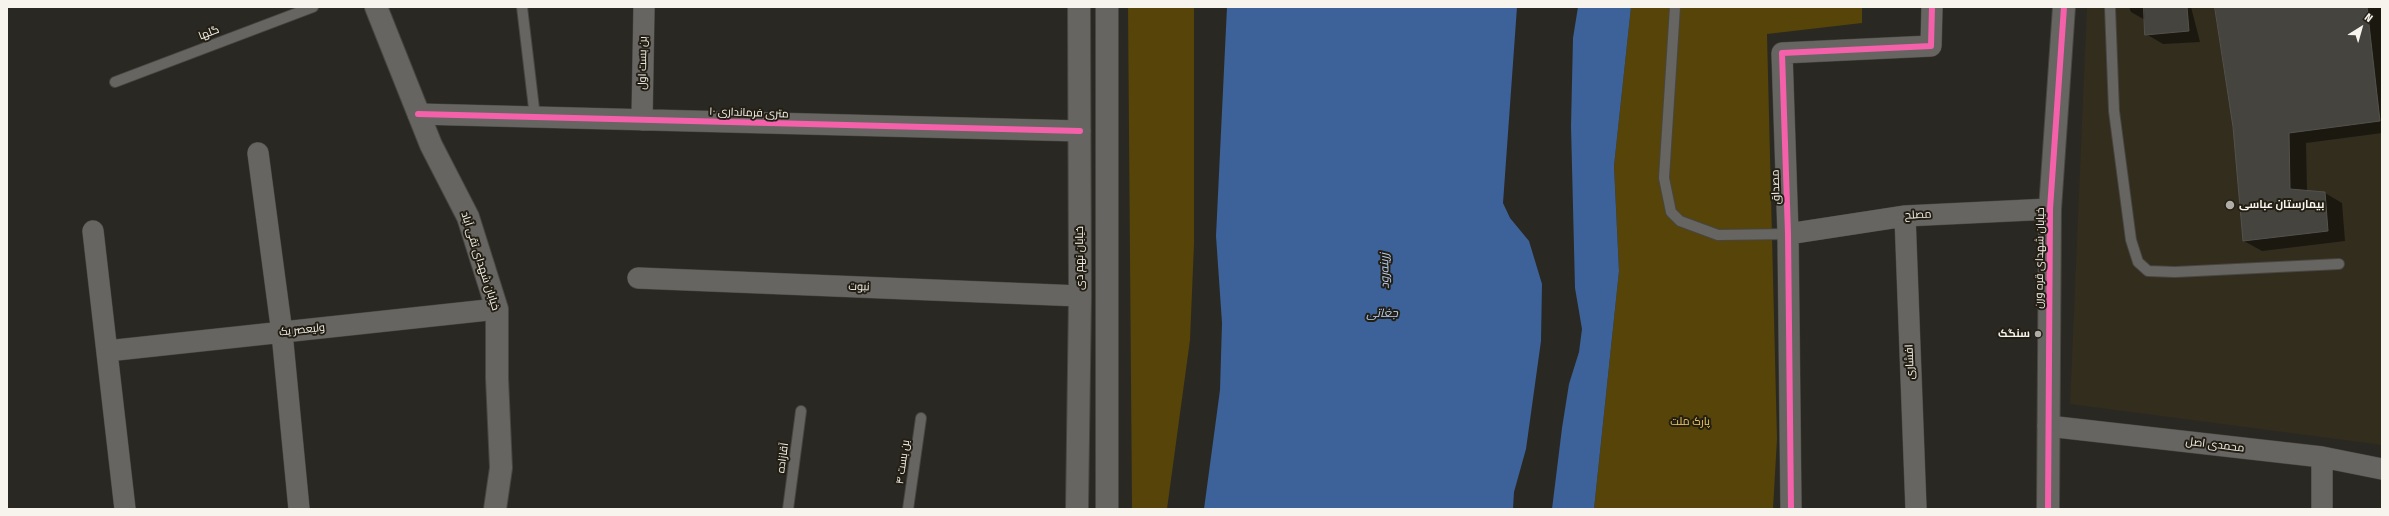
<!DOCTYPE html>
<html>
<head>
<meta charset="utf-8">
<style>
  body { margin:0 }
  #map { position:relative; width:2389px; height:516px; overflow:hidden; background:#2a2822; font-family:"Fira Sans Condensed",sans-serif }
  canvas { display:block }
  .frame { position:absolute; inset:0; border:8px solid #f7f4ed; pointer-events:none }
  .north { position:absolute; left:2341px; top:8px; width:40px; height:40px; -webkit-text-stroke:3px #231f15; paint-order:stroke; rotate:37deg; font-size:11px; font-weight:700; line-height:16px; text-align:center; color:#f7f4ed }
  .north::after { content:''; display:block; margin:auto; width:14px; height:18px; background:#f7f4ed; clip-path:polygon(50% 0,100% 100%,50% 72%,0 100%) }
</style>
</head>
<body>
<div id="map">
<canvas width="2389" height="516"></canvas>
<div class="frame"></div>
<div class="north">N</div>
</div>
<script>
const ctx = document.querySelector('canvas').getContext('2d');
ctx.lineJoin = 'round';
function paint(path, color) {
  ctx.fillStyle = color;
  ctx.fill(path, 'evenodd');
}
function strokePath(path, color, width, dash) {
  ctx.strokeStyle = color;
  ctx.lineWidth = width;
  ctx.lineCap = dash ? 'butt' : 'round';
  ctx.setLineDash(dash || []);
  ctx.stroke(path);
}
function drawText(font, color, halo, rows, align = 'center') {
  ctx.font = font + ' "Fira Sans Condensed",Cairo,sans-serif';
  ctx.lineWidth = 4;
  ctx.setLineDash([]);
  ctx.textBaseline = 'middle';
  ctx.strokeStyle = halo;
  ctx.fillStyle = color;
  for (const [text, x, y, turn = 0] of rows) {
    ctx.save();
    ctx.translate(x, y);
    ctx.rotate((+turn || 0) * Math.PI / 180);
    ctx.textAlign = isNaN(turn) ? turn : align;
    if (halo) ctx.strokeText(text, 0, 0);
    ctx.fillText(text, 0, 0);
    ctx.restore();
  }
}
paint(new Path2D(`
  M2087,7h295v438l-312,-41z`), '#332d1e');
paint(new Path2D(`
  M1128,7h66v237l-4,96 -23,169h-35z
  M1631,7h231v16l-95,11 10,405 -4,70h-179l25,-238 -5,-105z`), '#564408');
paint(new Path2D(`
  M1227,7h290l-14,196 7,15 19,23 13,43 -1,57 -15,108 -12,43 -1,17h-309l16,-119 2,-67 -6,-87z
  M1578,7h53l-17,159 5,105 -25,238h-42l10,-81 7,-44 10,-32 3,-23 -7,-41 -4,-162 2,-88z`), '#3c6299');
paint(new Path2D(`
  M2129,7h62l9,35 -37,2 -17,-10 -1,-14 -14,-8z
  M2211,7h171v126l-76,10 1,48 18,2 17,10 3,38 -83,10 -18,-10 -10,-114 -18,-120z`), '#0007');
const building = new Path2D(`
  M2144,7h43l2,24 -44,4z
  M2215,7h152l13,114 -91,12 1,56 35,3 3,39 -85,10 -10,-114z`);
paint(building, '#46443f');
strokePath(building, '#53514c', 1);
const lane = new Path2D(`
  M522,7l13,110
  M1675,7l-11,171 7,34 9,9 38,14 70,-1
  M2110,7l4,104 17,129 7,22 10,9 27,1 164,-8
  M115,82l198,-75
  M788,509l13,-98
  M908,509l13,-91`);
const street = new Path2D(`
  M418,114l662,17
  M642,120l2,-113
  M258,153l24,180 17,176
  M1905,216l11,293
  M93,231l32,278
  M1788,234l117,-18 145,-7
  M638,278l442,18
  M107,351l390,-42
  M2048,426l274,31 60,12
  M2322,457v52
  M1791,509l-3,-275 -6,-181 149,-7 1,-39`);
const secondary = new Path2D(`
  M376,7l55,138 37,72 29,92v69l4,90 -6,41
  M1107,7v502
  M1077,509l3,-213 -1,-289
  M2048,509l2,-300 14,-202`);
strokePath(lane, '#484641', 12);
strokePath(street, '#484641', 22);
strokePath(secondary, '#484641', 24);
strokePath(lane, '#676561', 10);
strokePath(street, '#676561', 21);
strokePath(secondary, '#676561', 22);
strokePath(new Path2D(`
  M418,114l662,17
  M1791,509l-3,-275 -6,-181 149,-7 1,-39
  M2048,509l2,-300 14,-202`), '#f560ab', 6);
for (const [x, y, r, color] of [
  [2230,205,5,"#afada6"],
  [2038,334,4,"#afada6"]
]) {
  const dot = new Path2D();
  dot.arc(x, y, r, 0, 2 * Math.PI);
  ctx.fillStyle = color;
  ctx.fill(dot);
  strokePath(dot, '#231f15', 1.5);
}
drawText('11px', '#f7f4ed', '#231f15', [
  ["گلها",209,33,-21],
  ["بن بست اول",643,63,-89],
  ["۱۰ متری فرمانداری",749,113,2],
  ["مصداق",1776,187,-92],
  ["مصلح",1918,215,-3],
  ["خیابان نهم دی",1080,258,-90],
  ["خیابان شهدای قره ورن",2040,258,-89],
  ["خیابان شهدای تقی آباد",480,261,72],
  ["نبوت",859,287,2],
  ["ولیعصر یک",302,330,-6],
  ["افشاری",1910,362,-92],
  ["محمدی اصل",2215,445,7],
  ["آقازاده",783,458,-82],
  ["بن بست ۴",903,462,-82]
]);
drawText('bold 11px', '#f7f4ed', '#231f15', [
  ["بیمارستان عباسی",2239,205],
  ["سنگک",2030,334,"right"]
], 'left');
drawText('11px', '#f2c857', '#231f15', [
  ["پارک ملت",1690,422]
]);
drawText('italic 12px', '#b9d1f4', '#231f15', [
  ["زرینه‌رود",1385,271,-91],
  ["جغاتی",1382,314]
]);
</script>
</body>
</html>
